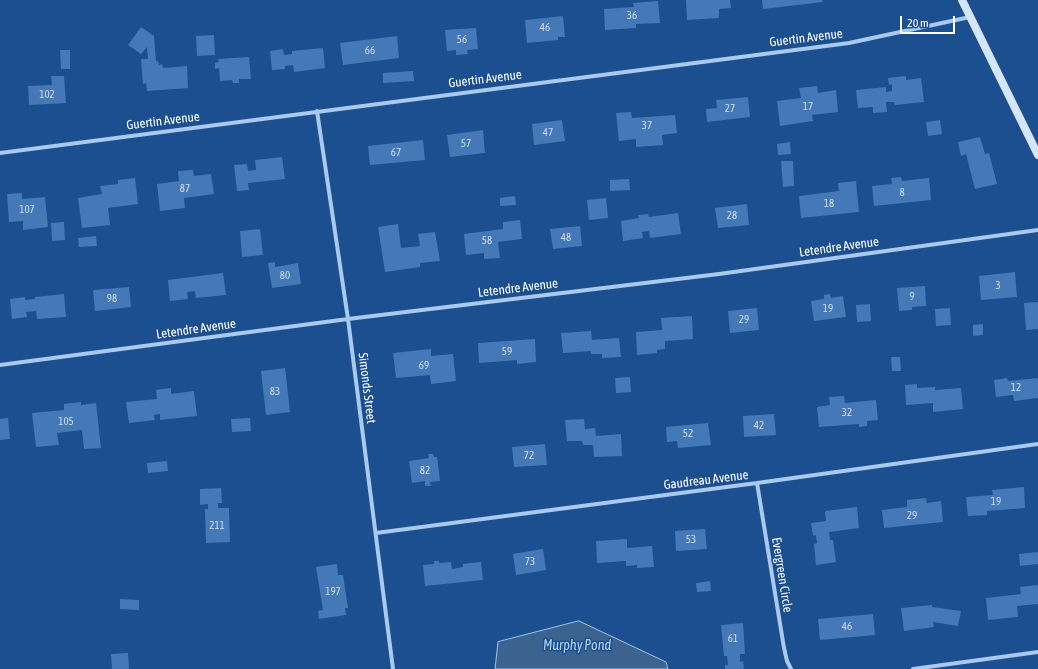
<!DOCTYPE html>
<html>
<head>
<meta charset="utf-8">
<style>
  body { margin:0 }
  #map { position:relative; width:1038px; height:669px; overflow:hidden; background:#1b4f8f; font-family:"Asap Condensed",sans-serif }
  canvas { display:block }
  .scale { position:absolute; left:900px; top:16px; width:55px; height:18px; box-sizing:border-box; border:2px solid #fff; border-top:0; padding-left:5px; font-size:12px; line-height:14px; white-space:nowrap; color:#fff; -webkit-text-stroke:3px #1b4f8f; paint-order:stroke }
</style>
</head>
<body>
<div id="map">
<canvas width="1038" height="669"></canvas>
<div class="scale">20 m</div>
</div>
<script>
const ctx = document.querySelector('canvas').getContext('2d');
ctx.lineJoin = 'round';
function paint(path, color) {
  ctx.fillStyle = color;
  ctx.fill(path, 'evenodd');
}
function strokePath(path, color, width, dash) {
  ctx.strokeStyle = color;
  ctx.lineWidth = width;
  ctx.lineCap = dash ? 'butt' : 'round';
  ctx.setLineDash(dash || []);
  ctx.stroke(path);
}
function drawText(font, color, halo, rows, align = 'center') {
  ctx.font = font + ' "Asap Condensed",sans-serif';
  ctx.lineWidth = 3;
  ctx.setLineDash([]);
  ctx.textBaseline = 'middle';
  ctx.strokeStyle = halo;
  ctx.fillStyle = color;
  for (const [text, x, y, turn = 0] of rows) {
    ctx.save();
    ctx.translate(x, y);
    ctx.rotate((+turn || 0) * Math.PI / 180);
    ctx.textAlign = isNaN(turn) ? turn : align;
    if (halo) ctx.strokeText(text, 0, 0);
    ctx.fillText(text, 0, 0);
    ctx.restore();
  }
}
const water = new Path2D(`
  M579,621l87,41 2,7h-173l3,-27z`);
paint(water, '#3c6290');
strokePath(water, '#9cc4f0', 1);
paint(new Path2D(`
  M686,0h44l1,8 -12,1v9l-32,2z
  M762,0h60l1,2 -60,7z
  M658,1l2,22 -24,1v4l-31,2 -1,-21 30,-2 -1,-4z
  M563,16l2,21h-7v3l-31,3 -2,-23z
  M141,27l13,9 2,25h2l1,4 3,-1 1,4 24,-2 1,22 -41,3 -1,-8 -3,1 -2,-25h7l-1,-12 -6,7 -13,-9z
  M476,28l2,21 -11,1 1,4 -12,1v-5l-9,1 -2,-21z
  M214,35l1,20 -18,1 -1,-20z
  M397,36l2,22 -56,7 -3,-22z
  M323,48l2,20 -31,4 -1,-7 -8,1v3l-13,1 -2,-19 13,-2 1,6 8,-1v-3z
  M60,50h10v19h-9z
  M249,57l2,22h-12v4h-6l-1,-3 -12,1 -1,-13 -4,1v-6l4,-1 -1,-3z
  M413,71l1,10 -31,2v-10z
  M51,76h13l2,27 -37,2 -1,-19 24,-1z
  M906,76v4l15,-2 3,24 -29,3 -1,-3h-8l1,10 -14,1v-6l-15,1 -2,-18 30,-3v5l6,-1v-7l-3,1 -1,-7z
  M817,86l1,7 18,-3 2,22 -26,3 1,6 -33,5 -3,-25 24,-3 -2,-10z
  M748,97l2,20 -43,5 -1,-13 11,-1 -1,-8z
  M631,112l1,6 43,-3 2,18 -15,2 1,10 -27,2v-8l-17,2 -3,-28z
  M562,120l3,21 -31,4 -2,-21z
  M940,120l2,14 -14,2 -2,-14z
  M483,130l2,23 -35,4 -3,-22z
  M980,137l5,17 4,-1 8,31 -22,5 -9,-35 -5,2 -3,-14z
  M423,140l2,20 -55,5 -2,-19z
  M790,142l1,12 -13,1 -1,-11z
  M282,157l3,22 -37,4 1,7 -12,1 -3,-26 13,-1 1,7 8,-1 -1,-10z
  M781,161h12l1,25 -11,1z
  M193,170l1,6 17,-2 3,20 -30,4 1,10 -25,3 -3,-27 22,-3 -1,-10z
  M901,177l1,4 27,-3 2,22 -57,6 -2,-20 20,-2 -1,-6z
  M135,178l3,26 -30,4 2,17 -28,3 -4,-30 24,-4 -2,-8 18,-2v-4z
  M629,179l1,11 -20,1v-11z
  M856,181l3,31 -58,6 -2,-22 40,-5 -1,-8z
  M22,193v6l23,-2 3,30 -25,3v-9l-14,1 -2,-28z
  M515,196l1,9 -16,1v-8z
  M606,198l2,20 -19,2 -2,-20z
  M747,204l2,21 -31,3 -3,-20z
  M678,213l3,21 -31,4 -1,-7 -7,1 1,6 -20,3 -2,-20 18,-3 -1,-3 10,-1 1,3z
  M520,220l2,19 -24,3 2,16 -16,1v-6l-18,2 -2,-21 39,-5v-7z
  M64,222l1,18 -13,1 -1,-18z
  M398,224l3,24 19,-2 -2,-12 17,-2 5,29 -20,2v4l-35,5 -7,-45z
  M580,226l2,20 -29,3 -3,-20z
  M260,229l3,26 -21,2 -2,-26z
  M96,236l1,10 -18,1 -1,-9z
  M275,262v5l23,-4 3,21 -29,4 -4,-25z
  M1015,272l2,25 -36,3 -2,-24z
  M223,273l3,22 -30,3 -1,-7 -8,1 1,7 -18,2 -2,-21z
  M925,286l1,20 -14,1v3l-13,1 -2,-23z
  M129,287l2,20 -36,4 -2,-21z
  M64,294l2,23 -29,2 -1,-8 -10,1 1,5 -15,2 -2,-20 15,-2v3l10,-1v-2z
  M830,294l1,4 12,-2 3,21 -32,4 -3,-20 13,-2v-4z
  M1038,302v27l-12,1 -2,-27z
  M870,304l1,17 -14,1 -1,-17z
  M757,308l2,22 -29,3 -2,-22z
  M950,308l1,17 -15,1 -1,-17z
  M692,316l1,23 -28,2v8l-8,1v3l-20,2 -1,-23 26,-2 -1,-12z
  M983,324v11l-10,1v-11z
  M591,331l1,9 27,-2 2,19 -19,1v-4h-11v-3l-28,2 -2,-20z
  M535,339l1,23 -19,2v-4l-38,3 -1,-20z
  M431,349v7l22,-2 3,27 -25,3 -1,-9 -34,3 -3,-25z
  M891,357h9l1,14h-9z
  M285,368l5,44 -24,3 -5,-44z
  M630,377l1,15 -15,1 -1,-15z
  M1007,378l1,3 30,-3v20l-24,3 -1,-6 -17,2 -2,-17z
  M917,384v4l18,-1v3l26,-2 2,21 -30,3v-9l-27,2 -1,-20z
  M171,388v6l23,-3 3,25 -37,4v-6l-6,1 1,5 -26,3 -3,-21 31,-3 -1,-9z
  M844,396l1,7 31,-3 2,20 -11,1v5l-8,1v-3l-40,3 -2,-20 13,-2 -1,-8z
  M81,402v3l15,-2 5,45 -17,1 -2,-19 -25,3 2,12 -23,2 -4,-34 32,-3v-6z
  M774,414l2,21 -32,2 -1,-21z
  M8,418l2,21 -10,1v-21z
  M250,418l1,13 -19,1 -1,-13z
  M584,419l1,10 10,-1 1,8 25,-2 1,22 -28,1 -1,-12h-10l-1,-4h-15l-2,-21z
  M708,423l3,22 -33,3 -1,-7 -10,1 -1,-15z
  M545,444l2,21 -33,2 -2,-20z
  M428,454h5l1,3h3l3,24 -10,1 1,4h-6v-5l-13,2 -3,-22 20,-3z
  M167,461l1,10 -20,2 -1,-10z
  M1024,487l1,21 -38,3v4l-19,1 -2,-19 27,-2 -1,-5z
  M221,488l1,15h-4v5h11l1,34 -24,1 -1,-34h3v-5l-8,1v-16z
  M926,498l1,5 14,-2 2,21 -59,6 -2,-18 25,-3v-7z
  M857,507l2,21 -30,4 1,8h3l3,22 -20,3 -2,-21 3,-1 -1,-8 -3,1 -2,-13 15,-2 -1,-10z
  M705,529l2,20 -31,2 -1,-20z
  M627,539v9l25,-2 2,21 -17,1v-3l-11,1v-5l-29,2 -1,-22z
  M543,549l3,21 -30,5 -3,-21z
  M1038,552v12l-18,2 -1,-12z
  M434,561h5v2l12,-1 1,7 11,-2v-3l18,-2 2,18 -58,6 -2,-21 11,-1z
  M337,564l1,11h5l5,33h-3l1,7 -27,4 -1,-8 5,-1 -7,-43z
  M710,581l1,10 -14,1 -1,-9z
  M1038,585v19l-21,2 1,11 -30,3 -2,-22 35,-4 -1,-7z
  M120,599l19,1v10l-19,-1z
  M932,605v2l29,4 -3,15 -25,-4 1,5 -30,4 -3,-23z
  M873,614l2,21 -55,5 -2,-21z
  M743,623l2,31h-5v8l3,-1 1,8h-19v-4h3l-1,-9h-3l-3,-31z
  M128,653l1,16h-17l-1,-15z`), '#4478b7');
strokePath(new Path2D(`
  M317,111l31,208 45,350
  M0,153l849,-110 121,-26
  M0,365l348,-46 371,-45 319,-44
  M757,483l27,165 3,13 4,8
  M376,533l381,-50 281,-39
  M913,669l125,-17`), '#a9c9ee', 4);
strokePath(new Path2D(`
  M962,0l76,155`), '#d6e6fa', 8);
drawText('11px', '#d0dded', null, [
  ["36",632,16],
  ["46",545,28],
  ["56",462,40],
  ["66",370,51],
  ["102",47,95],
  ["17",808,107],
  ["27",730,109],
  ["37",647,126],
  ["47",548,133],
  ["57",466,144],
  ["67",396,153],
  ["87",185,189],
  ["8",902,193],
  ["18",829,204],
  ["107",27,210],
  ["28",732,216],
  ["48",566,238],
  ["58",487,241],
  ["80",285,276],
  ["3",998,286],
  ["9",912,297],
  ["98",112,299],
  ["19",828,309],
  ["29",744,320],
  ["59",507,352],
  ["69",424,366],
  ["12",1016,388],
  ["83",275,392],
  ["32",847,413],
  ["105",66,422],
  ["42",759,426],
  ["52",688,434],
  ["72",529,456],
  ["82",425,471],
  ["19",996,502],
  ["29",912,516],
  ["211",217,526],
  ["53",691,540],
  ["73",530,562],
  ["197",333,592],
  ["46",847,627],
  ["61",733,639]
]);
drawText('13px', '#fff', '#1b4f8f', [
  ["Guertin Avenue",806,38,-7],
  ["Guertin Avenue",485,79,-7],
  ["Guertin Avenue",163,121,-7],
  ["Letendre Avenue",839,247,-8],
  ["Letendre Avenue",518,288,-7],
  ["Letendre Avenue",196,329,-8],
  ["Simonds Street",367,388,83],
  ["Gaudreau Avenue",706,480,-7],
  ["Evergreen Circle",782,575,81]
]);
drawText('italic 14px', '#b5d3f5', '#1b4f8f', [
  ["Murphy Pond",577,646]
]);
</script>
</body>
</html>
